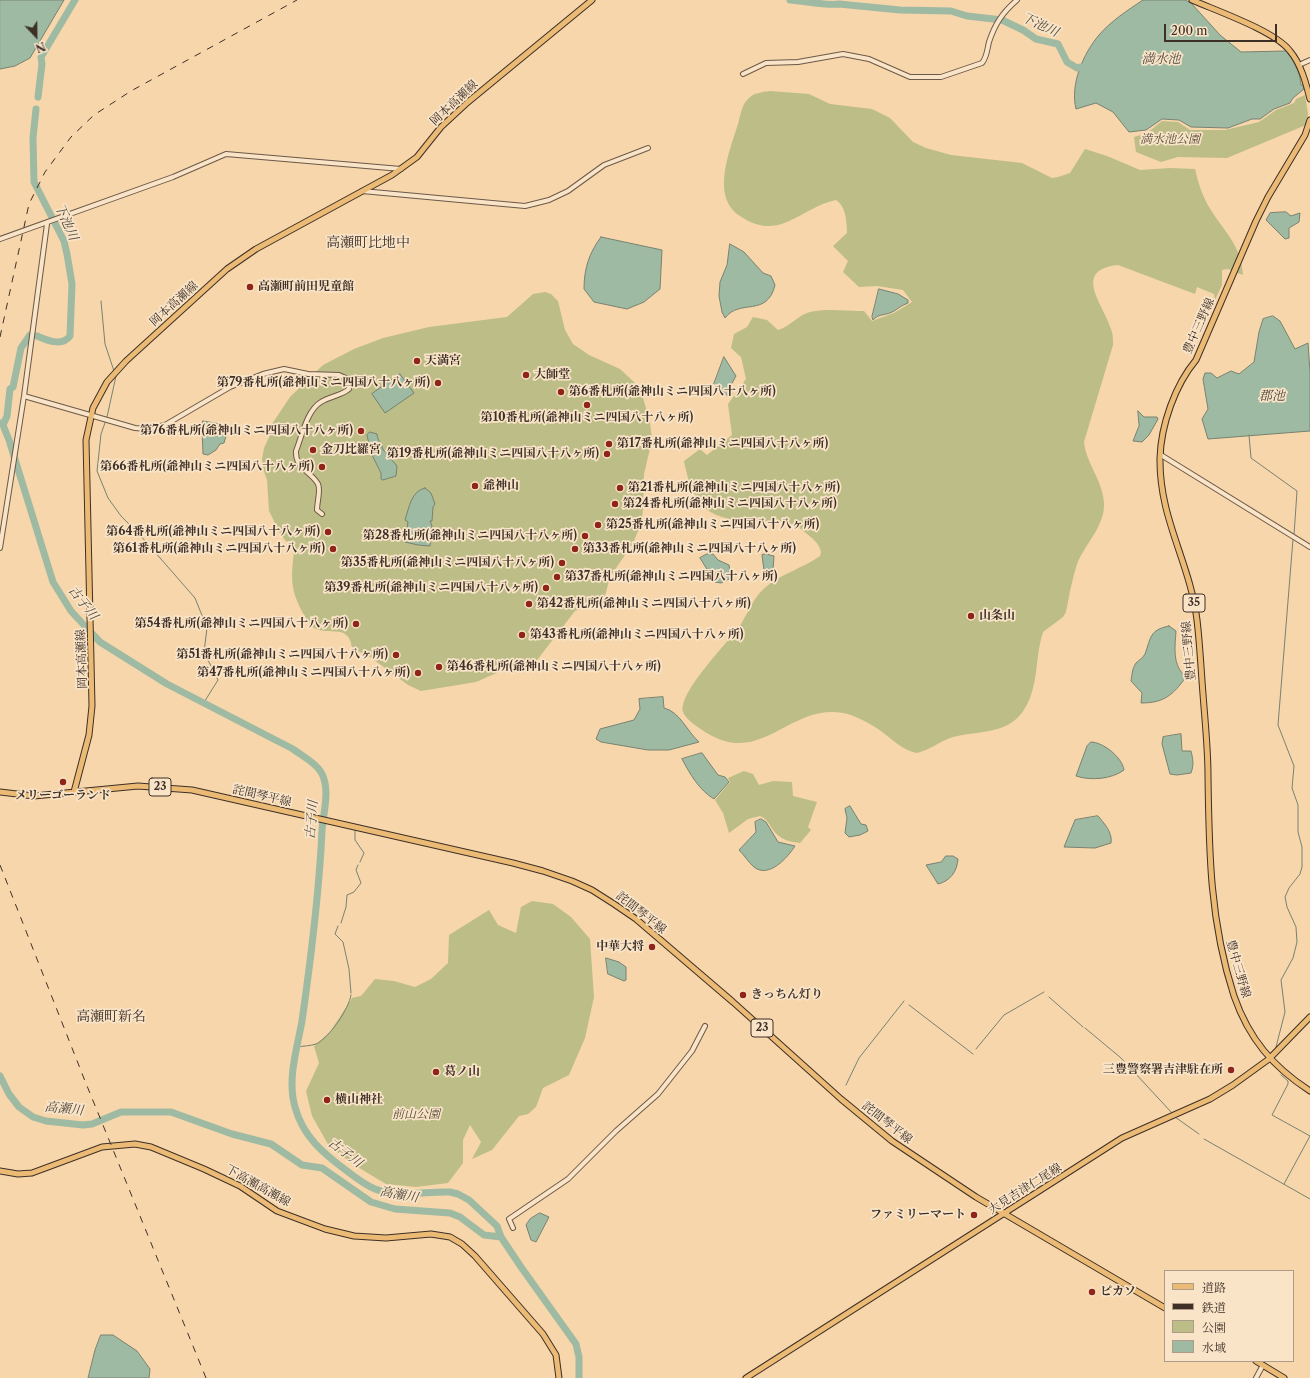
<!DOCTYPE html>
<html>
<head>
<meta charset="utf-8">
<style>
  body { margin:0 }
  #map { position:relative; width:1310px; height:1378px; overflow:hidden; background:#f6d6aa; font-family:"Libre Caslon Text","Noto Serif JP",serif }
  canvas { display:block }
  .legend { position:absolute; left:1164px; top:1270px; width:130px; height:92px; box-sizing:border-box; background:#f9e4c8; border:1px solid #ae9c88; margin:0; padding:5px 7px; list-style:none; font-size:12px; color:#3e2f27 }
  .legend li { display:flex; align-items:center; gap:8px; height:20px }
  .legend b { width:20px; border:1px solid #ae9c88 }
  .north { position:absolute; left:16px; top:16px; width:40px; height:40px; -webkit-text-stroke:3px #f9e4c8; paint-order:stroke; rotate:158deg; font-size:11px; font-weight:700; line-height:16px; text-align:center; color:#3e2f27 }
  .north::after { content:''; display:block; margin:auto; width:14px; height:18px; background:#3e2f27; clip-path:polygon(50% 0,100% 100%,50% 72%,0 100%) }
  .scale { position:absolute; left:1164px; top:24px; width:113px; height:18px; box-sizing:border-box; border:2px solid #3e2f27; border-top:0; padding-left:5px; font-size:12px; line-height:14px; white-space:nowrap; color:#3e2f27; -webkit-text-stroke:3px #f9e4c8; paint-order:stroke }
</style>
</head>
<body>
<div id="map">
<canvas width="1310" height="1378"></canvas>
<ul class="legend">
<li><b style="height:5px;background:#ebbb75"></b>道路</li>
<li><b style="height:5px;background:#3e2f27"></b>鉄道</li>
<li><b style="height:11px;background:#bdbd88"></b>公園</li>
<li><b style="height:11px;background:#9ebaa3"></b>水域</li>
</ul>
<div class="north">N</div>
<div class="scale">200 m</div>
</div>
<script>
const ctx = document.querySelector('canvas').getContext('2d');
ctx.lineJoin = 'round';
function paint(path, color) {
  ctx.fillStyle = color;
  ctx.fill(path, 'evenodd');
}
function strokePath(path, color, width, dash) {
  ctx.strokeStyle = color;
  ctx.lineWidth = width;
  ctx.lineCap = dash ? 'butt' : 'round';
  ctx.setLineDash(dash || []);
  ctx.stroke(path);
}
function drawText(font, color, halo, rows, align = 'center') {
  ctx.font = font + ' "Libre Caslon Text","Noto Serif JP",serif';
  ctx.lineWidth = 3.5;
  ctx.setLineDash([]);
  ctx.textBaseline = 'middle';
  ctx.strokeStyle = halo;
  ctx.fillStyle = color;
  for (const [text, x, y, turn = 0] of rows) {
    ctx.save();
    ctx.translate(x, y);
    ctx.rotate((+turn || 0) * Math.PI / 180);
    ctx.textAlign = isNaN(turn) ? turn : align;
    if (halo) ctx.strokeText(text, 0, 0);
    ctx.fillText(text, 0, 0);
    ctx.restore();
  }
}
paint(new Path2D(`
  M770,91l39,3 21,10 42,5 18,9 23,24 13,6 25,7 71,8 30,15 6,-1 12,-4 15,-24 22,7 33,14 30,-2 25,1c3,13 7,26 14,38 15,25 32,37 34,68l-15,-6 -6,1v15l-7,15 -1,-6 -17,-7 -2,7 -77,-29c-47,5 -14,40 -7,64 2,5 2,10 2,16l-29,97c2,21 19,39 20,61 1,23 -19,41 -27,61 -5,16 -8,32 -11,48l-3,5 -20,15c-7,21 -5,45 -13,66 -15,38 -44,31 -77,39 -13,4 -23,13 -36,16 -14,-2 -25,-14 -36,-22 -10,-7 -26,-16 -38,-18 -55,-9 -81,55 -138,19 -7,-5 -18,-11 -22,-20 -5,-20 46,-70 58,-88 8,-13 13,-28 26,-38 16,-13 36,-18 53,-30l1,-4c-2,-9 -8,-13 -15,-19 -17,-15 -28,-11 -49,-12 -48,0 -64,-13 -73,-60l16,-12 7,6 25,-20 -4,-31 18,-25 -5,-22 -10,-9 3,-14 13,-7 6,-10 14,3 11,10c13,-4 20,-15 32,-18 17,-4 37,-1 54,-1l8,10 22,-8 18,-11 -9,-12 -26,-4 -18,1 -16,-15 5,-11 -15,-15 14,-13c0,-10 -1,-27 -11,-33 -37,8 -56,43 -96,16 -29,-19 -11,-63 -3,-89 3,-8 4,-22 11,-28 5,-6 14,-7 22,-8z
  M1305,95l3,19 -2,11 -79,33 -49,-1 -17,5 -25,-10 -2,-15 13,-4 15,-12 16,1 12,8h35l34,-8 17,-12 18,-7 2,-4z
  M545,292l6,2 7,7 7,29 8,14 16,11 31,14 14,13 7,9 9,31 2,18 -8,34 -1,36 -2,14 -8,19 -23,34 -5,19 -13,9 -17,6 -41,53 -19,1 -39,17 -55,9 -13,-6 -38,-28 -18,-9c-3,-25 -22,-12 -38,-20 -5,-3 -8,-10 -11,-15 -13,-24 -12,-35 -9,-62l-13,-16 -12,-24 -2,-31 -4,-11 -1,-10 2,-11 6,-13 2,-11 18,-27 33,-32 31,-16 29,-11 46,-11 78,-10 26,-23z
  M744,771l9,3 6,11 14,-4 19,1 1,14 24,6 -9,25 3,3 -11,13c-7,-1 -15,-2 -21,-7 -8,-5 -9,-16 -19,-20l-12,3 -19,14 -6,-20 -8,-13 15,-18 -2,-4z
  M532,901l21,3 18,13 19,22 4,58 -9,41 -16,37 -26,13 -7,19 -8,7 -9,2 -27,34 -20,9 9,-17 -11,-17 -7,15v23l-15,20 -32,4 -30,-3 -30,-18 -27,-20 -17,-30 -6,-25 13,-28 -5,-17 16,-14 22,-34 9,-2 14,-17 19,2 21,6 16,-8 17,-16 1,-28 40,-25 9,15 18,8 5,-26z`), '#bdbd88');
const water = new Path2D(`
  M0,0h64l-34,58 -15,8 -15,3z
  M1143,0h42l6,3 29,32 21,17 45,-1c8,10 14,21 15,34h2l1,4 -11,9 -3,5 -16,6 -14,10h-8l-24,9 -37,-1 -12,-7 -17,-1 -16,11 -17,2 -16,-20 -17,-9 -20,6c-6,-25 7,-55 23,-74 12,-14 29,-25 44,-35z
  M1286,212l5,4 9,-3 -1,9 -10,6v10l-4,1 -19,-19 4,-7z
  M601,237l61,13 -2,39 -16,13 -17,7 -33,-7 -10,-13c0,-20 5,-36 17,-52z
  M730,244l14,8 19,21 8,3 4,9c-8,33 -35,13 -50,33l-3,-6 -3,-16 1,-14 7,-17z
  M879,289l19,5 10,6v3c-6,2 -9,5 -14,8 -8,5 -15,2 -21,9l-1,-3z
  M1273,316l7,5 15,28 13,-6 2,29v59l-102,8 -6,-20 6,-10 -5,-30 2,-6h6l6,5 14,-7 8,3 15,-12 5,-30 4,-13z
  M724,357l12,19 -5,9 1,10 -3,2 -15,-13z
  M400,374l14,19 -29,20 -13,-19z
  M1138,411l6,6h13l1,2 -9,16 -7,7 -9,-1 6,-15z
  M203,421l17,3 6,12 -2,7 -4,1 -4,6 -8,5 -5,-1 -1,-25z
  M370,432l7,2c0,6 5,9 6,16l8,6v3l6,7 -1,10 -13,4 -2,-1v-6l-10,-20 -4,-18z
  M425,488l6,5 4,11 -2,3 -1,14h-2l2,5 -2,20 -12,-1 -13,-3 3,-20 -3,-2c4,-12 6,-29 20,-32z
  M707,554h6l5,6 11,5 2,13 -10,5 -6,-1 -15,-24z
  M766,554l8,2 -1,14 -6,2 -3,-2 -2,-15z
  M1169,626l7,5c-1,17 -4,34 10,46 -13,18 -22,26 -45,26l1,-10 -11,-12c1,-6 1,-12 5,-18 3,-3 7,-5 9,-9 6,-16 4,-24 24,-28z
  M663,697l1,11c16,4 22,22 35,34l-30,8h-21l-47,-8 -5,-3 4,-10 34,-9 6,-11 -1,-10z
  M1181,734l1,17h9c2,8 3,14 0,22l-14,2 -7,-1 -8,-30 1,-7z
  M1091,742c12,0 31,15 33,28 -12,9 -33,11 -48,6l11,-30z
  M702,753l16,22 7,2 4,5 -15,17c-15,-9 -24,-25 -32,-40z
  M850,806l11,18 5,1 2,6 -8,4 -11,2 -4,-4 2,-15 -2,-9z
  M1098,816c6,7 15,17 13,27l-16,5 -31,-1 11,-27z
  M761,819l5,3 12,20 17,4c-7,11 -26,33 -41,21 -5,-4 -9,-11 -15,-17l17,-18 -1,-10z
  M946,856h7l5,3c-1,13 -8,22 -20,25l-12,-19 15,-3z
  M606,958l13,4 7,5v13l-2,1 -16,-7z
  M540,1213l9,4 -13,25 -5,-2 -5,-15 4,-6z
  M101,1335h12l24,16 13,18 -1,9h-61l7,-28z`);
paint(water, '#9ebaa3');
strokePath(water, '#788271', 1);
strokePath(new Path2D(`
  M101,301l4,43 9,27
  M107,417l9,-41
  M106,420l-5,14 -4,37 11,27 13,18 19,19 55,63 12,30 -3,24 14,28 -15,24
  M1249,435l2,23 46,33 -3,44
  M355,830v10l9,13 -4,9
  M341,923l5,-16 1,-12 7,-3 7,-9 -5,-13 2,-5
  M338,926l-3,8 8,8 6,27 2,24
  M1049,997l34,30
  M909,1005l64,49
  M1085,1028l36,30 51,55
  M297,1047c6,-1 13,-1 19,-3 13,-6 33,-35 35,-49
  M1276,1047l9,-35 -4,-32 12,-22 4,-16 -1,-15 -9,-20 -2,-10 4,-9 11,-14 2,-7v-20l-4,-15v-27l-6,-17 2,-22 -16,-41 15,-186
  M976,1049l28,-34 40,-23
  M1281,1075l7,6v3l-16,31 38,21
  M846,1085l13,-27 45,-57
  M1175,1117l24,17
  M1204,1139l106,60
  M1284,1184l26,-48`), '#788271', 1);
strokePath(new Path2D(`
  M790,0c15,1 36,6 49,4l61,6 51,1 16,5 35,4 21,10 13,9 22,5 9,18 10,6 4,-1
  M38,97l4,-33 -1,-7 34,-57
  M36,109l-3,29 1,44 30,59 3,13 5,30 -2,52c-8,11 -24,4 -33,0
  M0,423l3,2 6,15 44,142 18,29 12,13 17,18 67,42 126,65c9,7 22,13 28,23 10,17 2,41 1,59 -3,64 -11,127 -20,190 -5,28 -15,58 -7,86 8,30 29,47 52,64 9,7 18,14 28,18 24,9 51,2 75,3l8,2 11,6 28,26 4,11 20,30 55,77 3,13v21
  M3,425l4,-9 3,-27 3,-2 8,-39 9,-13
  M0,1076l9,18 10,13 14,10 13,4 37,4 9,-1 29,-12h50l61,22 39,10 31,21 20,3 49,34 24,7 55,4 10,4 24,18 17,2`), '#9ebaa3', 7);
const minor = new Path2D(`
  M1299,65l11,-5
  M743,74l23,-11 32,-1 45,-8 26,5 41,18h31l41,-14c5,-6 5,-13 7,-21 6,-18 13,-29 28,-42
  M362,191l163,15 24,-6 19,-9 36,-26 44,-17
  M0,239l173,-62 53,-23 175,15
  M24,396l111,32 12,1 18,-4 65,-38 33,-13 21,-5 24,5 31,1 9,4 1,10c-8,7 -19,7 -28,13 -14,8 -19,34 -25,49 -1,18 15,20 22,33 3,6 -1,18 -1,26l5,4
  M1161,455l149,92
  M0,548l24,-152 23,-172
  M513,1228l-4,-9 59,-40 48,-48 42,-37 34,-43 13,-25
  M1256,1378l7,-13`);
const major = new Path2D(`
  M1192,0c25,11 83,31 98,51 11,13 16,32 20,48
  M1310,120l-5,15 -37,62 -12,24 -60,139c-21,25 -35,65 -36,98 -1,61 30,104 37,162 3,25 4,50 6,74 2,27 5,55 5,82 1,77 2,146 26,220 15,43 39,71 76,95
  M0,792l34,4 104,-10 54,4 321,73 30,8 29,10 20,9 22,14 22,15 97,83 108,97 51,42 84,56 189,111
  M74,792l15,-57 3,-29 -6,-266 7,-32 14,-26 19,-21 101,-92 29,-20 136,-74 25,-18 24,-30 27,-25 124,-102
  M0,1171l18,3 14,-1 70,-26 33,-3 16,3 53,22 36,17 37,25 48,18 29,7 32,2 45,-4 19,3 12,7 13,12 68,78 13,21 3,23
  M1256,1361l28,17
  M746,1378l376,-240 88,-39 23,-14 36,-26 41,-42`);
strokePath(minor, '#6c5948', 6);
strokePath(major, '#3e2f27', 7);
strokePath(minor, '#f9e4c8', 4);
strokePath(major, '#ebbb75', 5);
strokePath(new Path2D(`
  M0,337l29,-133 16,-32 26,-35 23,-22 37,-24 166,-91
  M0,865l85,216 121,297`), '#3e2f27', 1, [7, 7]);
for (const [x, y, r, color] of [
  [250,287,4,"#8f2418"],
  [417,361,4,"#8f2418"],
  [526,375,4,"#8f2418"],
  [438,383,4,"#8f2418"],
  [561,392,4,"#8f2418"],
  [587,405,4,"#8f2418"],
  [361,431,4,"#8f2418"],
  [609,444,4,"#8f2418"],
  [313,450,4,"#8f2418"],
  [607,454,4,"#8f2418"],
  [322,467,4,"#8f2418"],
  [475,486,4,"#8f2418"],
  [620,488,4,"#8f2418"],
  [615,504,4,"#8f2418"],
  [598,525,4,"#8f2418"],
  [328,532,4,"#8f2418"],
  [585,536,4,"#8f2418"],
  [333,549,4,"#8f2418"],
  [575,549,4,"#8f2418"],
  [562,563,4,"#8f2418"],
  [557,577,4,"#8f2418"],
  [546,588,4,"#8f2418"],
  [529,604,4,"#8f2418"],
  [971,616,4,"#8f2418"],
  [356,624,4,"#8f2418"],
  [522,635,4,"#8f2418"],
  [396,655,4,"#8f2418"],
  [439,667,4,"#8f2418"],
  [418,673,4,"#8f2418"],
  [63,782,4,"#8f2418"],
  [652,947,4,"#8f2418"],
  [743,995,4,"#8f2418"],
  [1231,1070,4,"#8f2418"],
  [436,1072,4,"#8f2418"],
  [327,1100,4,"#8f2418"],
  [974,1215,4,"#8f2418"],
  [1092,1292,4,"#8f2418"]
]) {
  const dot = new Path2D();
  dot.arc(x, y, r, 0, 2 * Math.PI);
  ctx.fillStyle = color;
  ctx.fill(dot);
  strokePath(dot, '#f9e4c8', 1.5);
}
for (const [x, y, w] of [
  [1194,603,22],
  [160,787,22],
  [762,1028,22]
]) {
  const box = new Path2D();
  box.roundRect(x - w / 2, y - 9, w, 18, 3);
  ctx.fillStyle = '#f9e4c8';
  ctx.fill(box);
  strokePath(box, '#3e2f27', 1);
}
drawText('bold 11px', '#3e2f27', null, [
  ["35",1194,603],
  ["23",160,787],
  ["23",762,1028]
]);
drawText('12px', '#3e2f27', '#f9e4c8', [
  ["岡本高瀬線",454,103,-43],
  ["岡本高瀬線",174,304,-42],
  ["豊中三野線",1199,326,-66],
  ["豊中三野線",1189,651,-95],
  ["岡本高瀬線",82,659,-92],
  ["詫間琴平線",262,796,13],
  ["詫間琴平線",641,913,38],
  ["豊中三野線",1238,969,74],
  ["詫間琴平線",887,1123,38],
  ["下高瀬高瀬線",258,1186,29],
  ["大見吉津仁尾線",1025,1189,-32]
]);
drawText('italic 12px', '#574b3a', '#f9e4c8', [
  ["満水池公園",1170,140],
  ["前山公園",416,1115]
]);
drawText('bold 12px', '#3e2f27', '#f9e4c8', [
  ["高瀬町前田児童館",258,287],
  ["天満宮",425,361],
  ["大師堂",534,375],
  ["第79番札所(爺神山ミニ四国八十八ヶ所)",430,383,"right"],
  ["第6番札所(爺神山ミニ四国八十八ヶ所)",569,392],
  ["第10番札所(爺神山ミニ四国八十八ヶ所)",587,418,"center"],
  ["第76番札所(爺神山ミニ四国八十八ヶ所)",353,431,"right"],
  ["第17番札所(爺神山ミニ四国八十八ヶ所)",617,444],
  ["金刀比羅宮",321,450],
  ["第19番札所(爺神山ミニ四国八十八ヶ所)",599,454,"right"],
  ["第66番札所(爺神山ミニ四国八十八ヶ所)",314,467,"right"],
  ["爺神山",483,486],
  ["第21番札所(爺神山ミニ四国八十八ヶ所)",628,488],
  ["第24番札所(爺神山ミニ四国八十八ヶ所)",623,504],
  ["第25番札所(爺神山ミニ四国八十八ヶ所)",606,525],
  ["第64番札所(爺神山ミニ四国八十八ヶ所)",320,532,"right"],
  ["第28番札所(爺神山ミニ四国八十八ヶ所)",577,536,"right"],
  ["第61番札所(爺神山ミニ四国八十八ヶ所)",325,549,"right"],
  ["第33番札所(爺神山ミニ四国八十八ヶ所)",583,549],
  ["第35番札所(爺神山ミニ四国八十八ヶ所)",554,563,"right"],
  ["第37番札所(爺神山ミニ四国八十八ヶ所)",565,577],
  ["第39番札所(爺神山ミニ四国八十八ヶ所)",538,588,"right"],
  ["第42番札所(爺神山ミニ四国八十八ヶ所)",537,604],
  ["山条山",979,616],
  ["第54番札所(爺神山ミニ四国八十八ヶ所)",348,624,"right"],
  ["第43番札所(爺神山ミニ四国八十八ヶ所)",530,635],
  ["第51番札所(爺神山ミニ四国八十八ヶ所)",388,655,"right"],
  ["第46番札所(爺神山ミニ四国八十八ヶ所)",447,667],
  ["第47番札所(爺神山ミニ四国八十八ヶ所)",410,673,"right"],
  ["メリーゴーランド",63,796,"center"],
  ["中華大将",644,947,"right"],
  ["きっちん灯り",751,995],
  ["三豊警察署吉津駐在所",1223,1070,"right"],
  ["葛ノ山",444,1072],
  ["横山神社",335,1100],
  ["ファミリーマート",966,1215,"right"],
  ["ピカソ",1100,1292]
], 'left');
drawText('italic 13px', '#514b40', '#f9e4c8', [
  ["下池川",1040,25,25],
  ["満水池",1161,59],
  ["下池川",66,222,66],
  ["郡池",1272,396],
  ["古子川",83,603,52],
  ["古子川",312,820,-85],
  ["高瀬川",64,1109,6],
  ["古子川",345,1153,37],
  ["高瀬川",399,1195,10]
]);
drawText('14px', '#3e2f27', '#f9e4c8', [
  ["高瀬町比地中",368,243],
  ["高瀬町新名",111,1017]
]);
</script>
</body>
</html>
